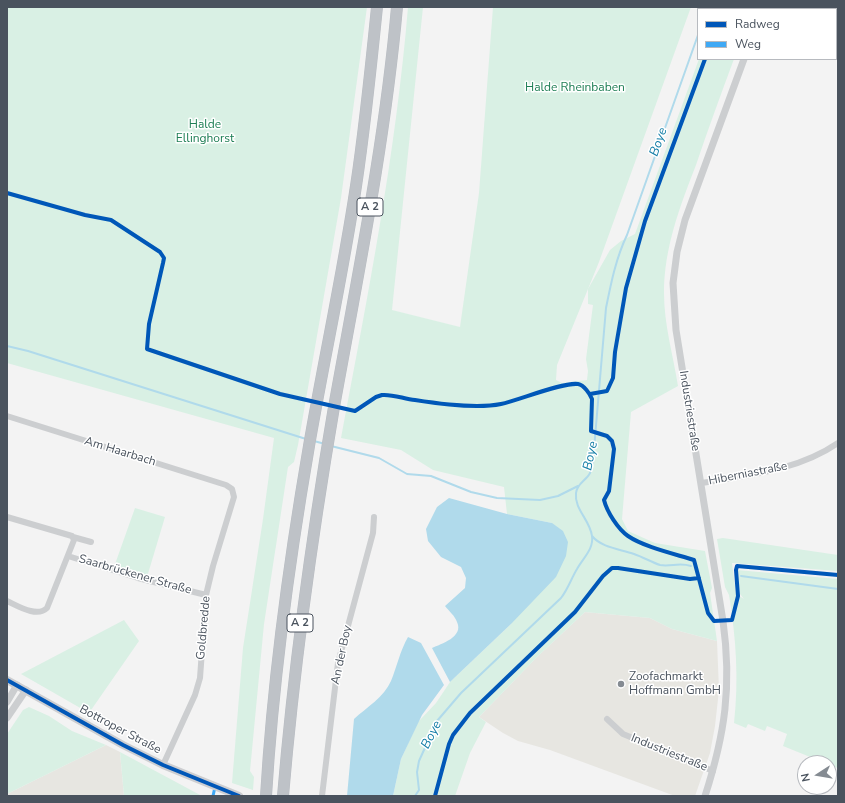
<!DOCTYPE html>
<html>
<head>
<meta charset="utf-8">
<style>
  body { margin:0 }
  #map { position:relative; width:845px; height:803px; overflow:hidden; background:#f3f3f3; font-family:"Nunito Sans",sans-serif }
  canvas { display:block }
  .frame { position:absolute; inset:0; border:8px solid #4a535e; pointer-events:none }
  .legend { position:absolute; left:697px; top:8px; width:140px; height:52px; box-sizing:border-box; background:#fff; border:1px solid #b7babf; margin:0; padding:5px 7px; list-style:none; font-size:12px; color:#4a535e }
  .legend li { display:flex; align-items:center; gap:8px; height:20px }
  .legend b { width:20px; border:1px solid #b7babf }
  .north { position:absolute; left:797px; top:755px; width:40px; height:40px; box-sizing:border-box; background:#fff; border:1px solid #b7babf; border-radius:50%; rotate:258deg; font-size:11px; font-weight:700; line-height:16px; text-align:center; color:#4a535e }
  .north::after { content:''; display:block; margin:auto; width:14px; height:18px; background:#858b92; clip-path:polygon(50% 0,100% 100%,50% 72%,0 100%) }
</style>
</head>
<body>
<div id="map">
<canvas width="845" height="803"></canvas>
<div class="frame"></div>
<ul class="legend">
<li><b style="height:5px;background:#0057b8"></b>Radweg</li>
<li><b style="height:5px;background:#3fa9f5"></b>Weg</li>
</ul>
<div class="north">N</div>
</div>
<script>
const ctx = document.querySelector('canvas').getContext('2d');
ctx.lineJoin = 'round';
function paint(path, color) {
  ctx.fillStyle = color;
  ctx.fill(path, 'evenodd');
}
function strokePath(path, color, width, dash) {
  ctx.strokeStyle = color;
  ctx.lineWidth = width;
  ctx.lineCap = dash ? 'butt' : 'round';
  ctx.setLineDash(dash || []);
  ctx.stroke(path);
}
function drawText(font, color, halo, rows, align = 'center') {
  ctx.font = font + ' "Nunito Sans",sans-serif';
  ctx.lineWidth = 3;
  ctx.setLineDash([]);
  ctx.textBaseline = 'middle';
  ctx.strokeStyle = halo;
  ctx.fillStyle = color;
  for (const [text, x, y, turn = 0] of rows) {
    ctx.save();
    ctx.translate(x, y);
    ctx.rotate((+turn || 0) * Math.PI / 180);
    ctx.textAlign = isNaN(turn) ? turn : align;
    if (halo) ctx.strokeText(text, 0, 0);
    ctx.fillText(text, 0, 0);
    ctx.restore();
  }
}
paint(new Path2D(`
  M585,612l65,6 22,11 45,12 2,49 -4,36 -5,27 -15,43h-20l-125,-46 -32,-9 -15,-8 -24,-16 58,-60z
  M106,745l14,7 4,44h-117v-2z`), '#e7e6e1');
paint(new Path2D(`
  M7,7h360l-26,191 -43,247 -4,17 -6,5 -24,157 -14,147 4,6 -1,13 -21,-7 11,-135 20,-129 11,-81 -267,-75z
  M408,7h15l-31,303 68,17 19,-134 14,-186h198l-92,255 -42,103 -1,15 6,3 25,-3 1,-9 -2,-12 7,-54 -5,-1v-15l22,-39 11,-9 14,-7 64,-175h35c-13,35 -26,70 -38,106 -16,41 -32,83 -32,128 0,32 9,61 14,93l-47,26 -9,107 6,12 27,12 50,8 7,37 -2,5 7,48 -45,-12 -22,-11 -65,-6 -48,45 -58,60 7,5 -16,31 -15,43h-62l8,-37 17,-37 18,-19 14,-21 61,-58 41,-101 -45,-9 -3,-27 -71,-17 -32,-20 -60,-12c27,-143 55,-286 67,-431z
  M718,7h35l-1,2h-34z
  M135,508l30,9 -18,60 -33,-10z
  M723,538l115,17v16l-106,-8 4,31 8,5 -4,-5 -3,-24 101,9v189l-9,-3v-2h-4l-42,-17 4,-12 -20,-8 -2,5 -17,-7 -2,4 -12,-5c5,-44 2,-85 -5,-128l-4,-8 -8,-48z
  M124,620l15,21 -50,72 -68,-39z
  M29,707l20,9 23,15 34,14 -99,49v-60l16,-24z
  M120,752l82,44h-78z`), '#d9f0e4');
paint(new Path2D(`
  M449,498l58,16 45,9 11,8 5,11 -2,14 -10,21 -45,47 -61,58 -18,-34c9,-4 32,-11 25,-26 -2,-6 -8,-11 -12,-16l20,-18 1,-10 -5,-11 -20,-10 -13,-16 -2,-12 11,-22z
  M408,637l13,6 23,42 -22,30 -21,44 -8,37h-46l7,-77c12,-11 30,-22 37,-38 6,-15 9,-30 17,-44z`), '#b0daeb');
strokePath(new Path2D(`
  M707,9l1,-2
  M7,346l21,5 278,88
  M314,441l11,3
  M331,446l48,12 28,16 24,2 40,16 26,6 43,2 18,-4 20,-10
  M592,536c10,12 28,13 42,18 9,3 17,8 26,11 11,2 19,-3 31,1
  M741,576l97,13
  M415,796l4,-6 -2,-18 2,-11 18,-40 24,-28 100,-95c7,-9 10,-19 16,-29 6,-11 17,-20 15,-33 -2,-16 -18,-27 -16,-43 1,-10 10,-12 14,-20 1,-3 2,-8 3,-12l13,-153c5,-25 10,-50 21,-73l71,-200`), '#b0daeb', 2);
const motorway = new Path2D(`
  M266,796c7,-117 23,-234 43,-350 15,-87 34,-173 47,-260 9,-59 15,-119 21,-179
  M283,796c11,-131 29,-260 51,-389 24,-133 51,-265 63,-400`);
strokePath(motorway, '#b8bcc2', 12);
strokePath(new Path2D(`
  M7,416l219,69 6,4 2,8 -21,69 -7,29 -6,83 -5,17 -32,70
  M701,483c47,-8 96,-12 137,-40
  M7,517l65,19 2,4 -27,68c-10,10 -29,-2 -40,-7
  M73,537l18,5
  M68,556l70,22 68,17
  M607,719l16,15 90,37
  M322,796l16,-133 35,-130 1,-16`), '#ccced0', 6);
strokePath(new Path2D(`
  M762,9v-2
  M7,702l10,-17
  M7,718l19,-28
  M705,796c20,-62 27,-110 18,-175l-47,-291 -3,-47 4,-31 8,-32 59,-161`), '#ccced0', 7);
strokePath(new Path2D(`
  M7,680l116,65 40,20 76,31`), '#cdced1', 8);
strokePath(motorway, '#bec2c7', 11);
strokePath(new Path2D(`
  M723,9l1,-2
  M213,796l2,-9`), '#3fa9f5', 3, [6, 3]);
strokePath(new Path2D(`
  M7,193l78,22 26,5 49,32 4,6 -1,5 -14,61 -2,25 133,45 75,17 21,-14 6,-2c11,-1 22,4 33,5 25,4 61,9 86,4 18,-4 62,-22 77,-20 6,1 12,10 14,15l-1,32 16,5 5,5 2,8 -5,42 -5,9c3,12 14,29 24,36 16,11 47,18 66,24l14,53 6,8 18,-1 6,-24 -2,-26 1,-4 101,9
  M590,394l17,-3 6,-13 2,-26 11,-64 19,-67 60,-162
  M7,680l116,65 40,20 76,31
  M435,796l14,-52 4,-9 17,-22 105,-101 28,-36 9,-8h6l72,11 9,-1`), '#0057b8', 4);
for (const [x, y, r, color] of [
  [621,684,4,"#858b92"]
]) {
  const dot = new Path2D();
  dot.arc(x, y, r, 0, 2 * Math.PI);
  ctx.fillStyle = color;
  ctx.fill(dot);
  strokePath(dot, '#fff', 1.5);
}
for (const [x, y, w] of [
  [370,207,26],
  [300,623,26]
]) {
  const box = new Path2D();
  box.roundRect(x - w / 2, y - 9, w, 18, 3);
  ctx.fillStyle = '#fff';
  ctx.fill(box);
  strokePath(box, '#4a535e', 1);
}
drawText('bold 11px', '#4a535e', null, [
  ["A 2",370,207],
  ["A 2",300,623]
]);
drawText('12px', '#1d7e54', '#fff', [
  ["Halde Rheinbaben",575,88],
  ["Halde",205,125],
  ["Ellinghorst",205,139]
]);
drawText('12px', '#4a535e', '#fff', [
  ["Industriestraße",689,411,81],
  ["Am Haarbach",120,452,17],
  ["Hiberniastraße",748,474,-11],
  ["Saarbrückener Straße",135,575,16],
  ["Goldbredde",204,628,-85],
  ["An der Boy",342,655,-78],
  ["Bottroper Straße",120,730,28],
  ["Industriestraße",669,753,22]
]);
drawText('12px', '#4a535e', '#fff', [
  ["Zoofachmarkt",629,677],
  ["Hoffmann GmbH",629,691]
], 'left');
drawText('italic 13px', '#147ea7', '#fff', [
  ["Boye",659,142,-70],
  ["Boye",591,456,-78],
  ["Boye",432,735,-63]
]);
</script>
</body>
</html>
